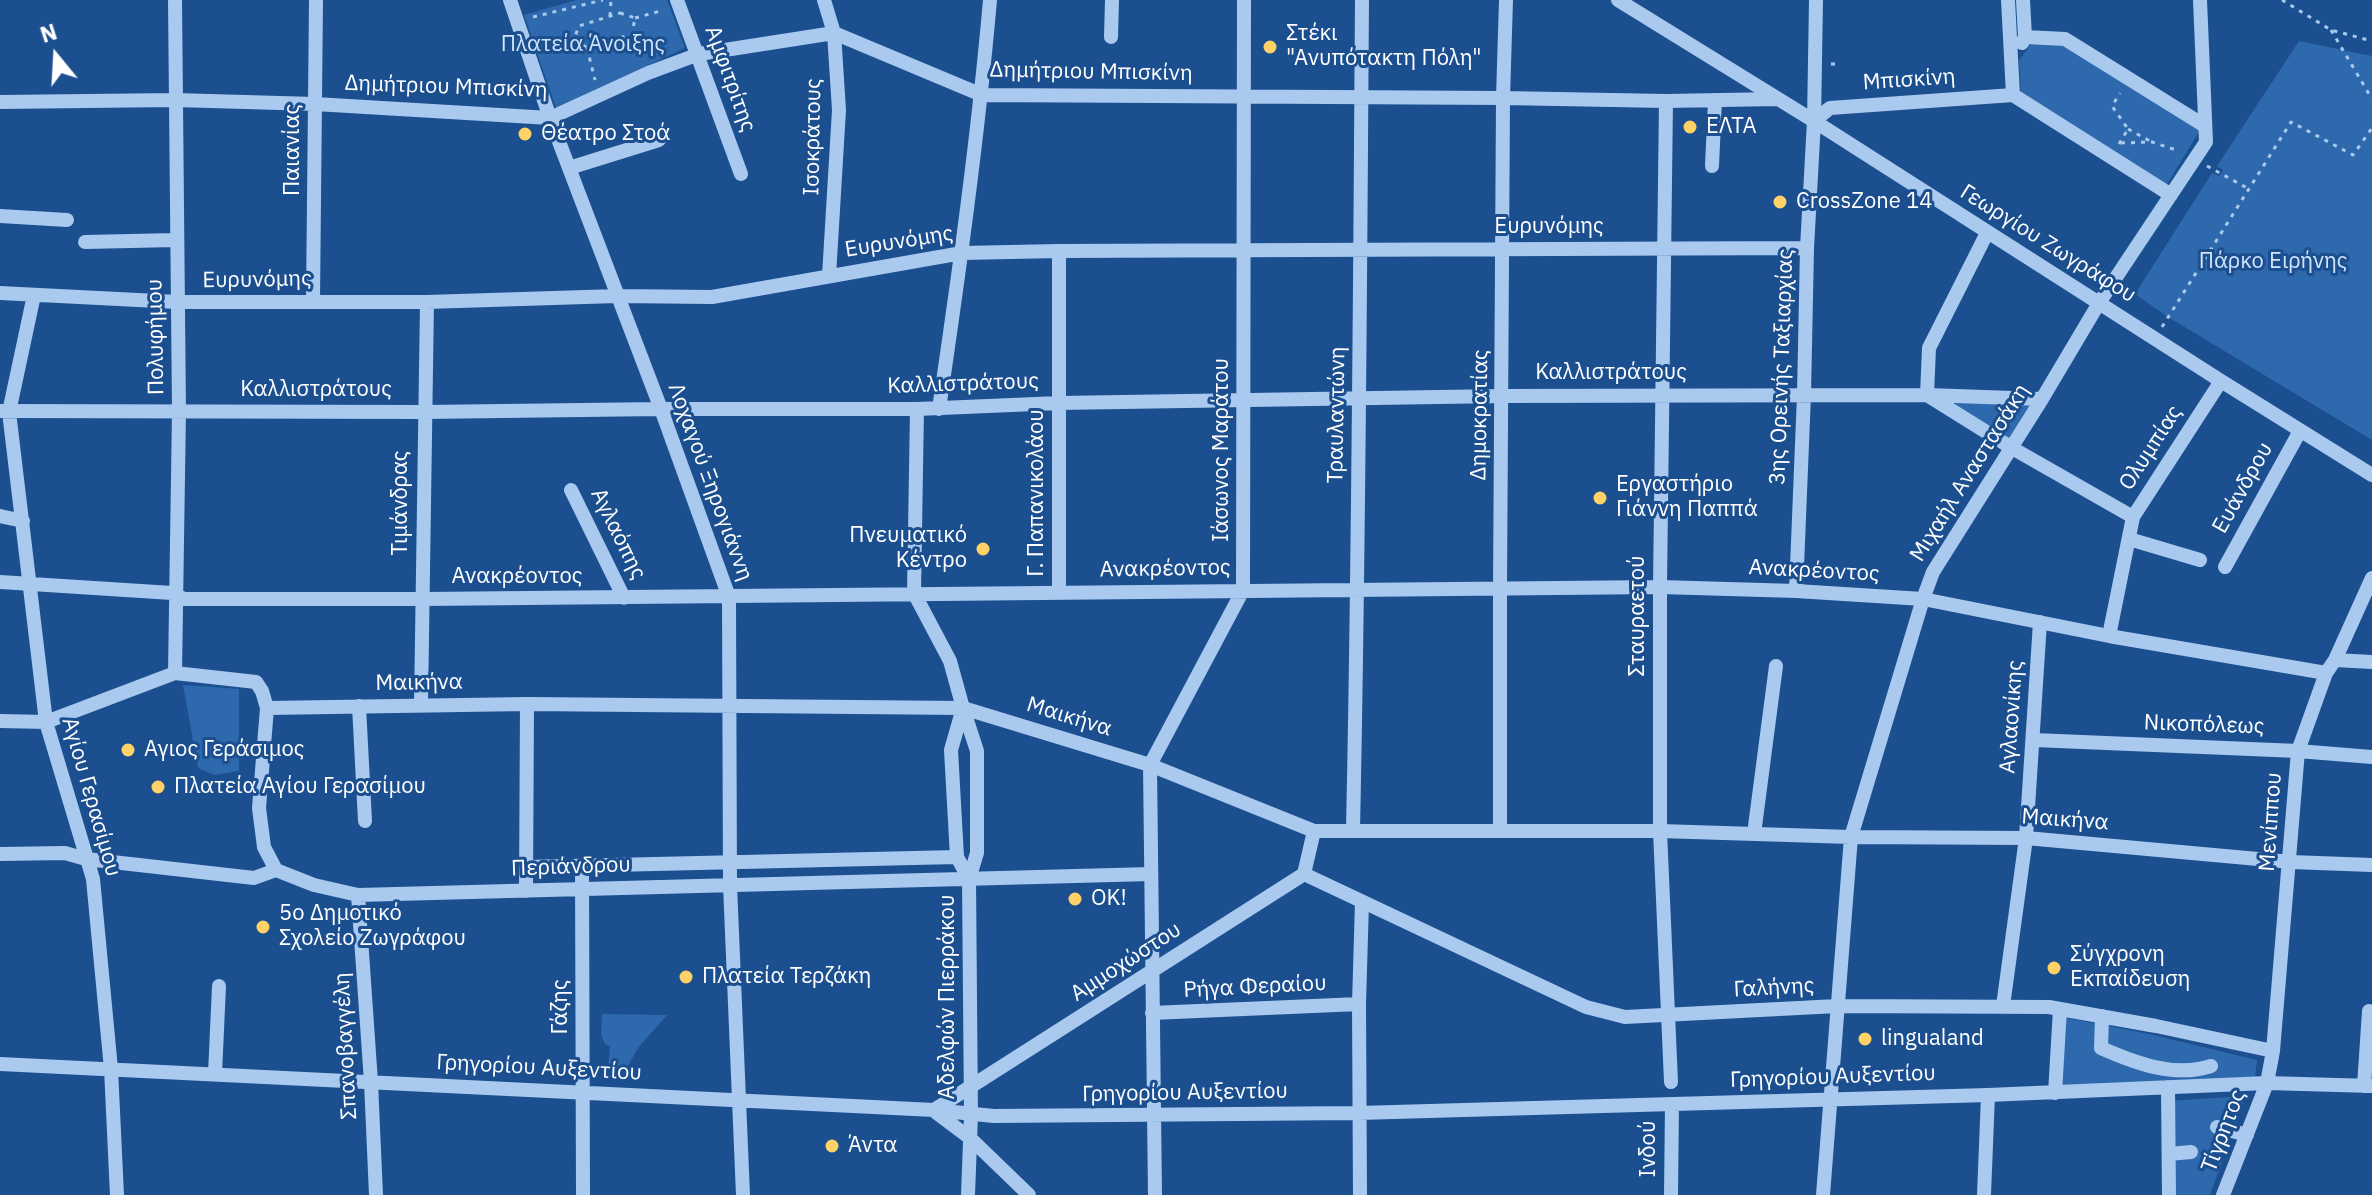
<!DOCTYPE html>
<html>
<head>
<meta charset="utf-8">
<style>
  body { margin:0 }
  #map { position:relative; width:2372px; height:1195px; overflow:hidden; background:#1b4f8f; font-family:"IBM Plex Sans",sans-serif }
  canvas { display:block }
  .north { position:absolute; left:16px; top:16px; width:80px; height:80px; -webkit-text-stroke:6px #1b4f8f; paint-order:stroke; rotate:342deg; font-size:22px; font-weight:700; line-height:32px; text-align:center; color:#fff }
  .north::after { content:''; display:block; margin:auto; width:28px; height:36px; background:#fff; clip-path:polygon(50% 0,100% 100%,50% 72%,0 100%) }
</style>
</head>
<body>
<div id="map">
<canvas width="2372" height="1195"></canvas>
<div class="north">N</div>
</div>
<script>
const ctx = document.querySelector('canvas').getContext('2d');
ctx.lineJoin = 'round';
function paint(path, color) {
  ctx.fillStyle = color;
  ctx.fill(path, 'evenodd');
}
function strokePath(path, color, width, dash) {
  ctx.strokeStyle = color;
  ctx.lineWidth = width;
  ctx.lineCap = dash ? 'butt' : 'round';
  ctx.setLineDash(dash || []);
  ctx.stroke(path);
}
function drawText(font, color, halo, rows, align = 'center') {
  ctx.font = font + ' "IBM Plex Sans",sans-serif';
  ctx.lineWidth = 6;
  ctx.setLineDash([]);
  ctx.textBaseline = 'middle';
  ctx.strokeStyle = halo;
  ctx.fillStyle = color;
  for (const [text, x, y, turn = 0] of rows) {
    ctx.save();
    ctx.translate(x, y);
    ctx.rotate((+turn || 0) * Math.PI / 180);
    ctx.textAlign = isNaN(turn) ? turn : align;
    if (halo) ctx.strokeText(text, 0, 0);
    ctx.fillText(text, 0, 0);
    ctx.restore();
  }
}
paint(new Path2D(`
  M576,0h91l18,48 -129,60 -32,-93z
  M2299,41l73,15v384l-204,-123 -33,-23 77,-121 7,3 4,-6 -6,-4z
  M2031,44h31l138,86 -34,56 -145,-94 -2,-31z
  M1944,400l90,3 -24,36z
  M183,685l56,4v82l-25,4 -16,-7z
  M602,1014l65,1 -29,33 -12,21h-18l2,-23 -5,-2 -4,-9z
  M2062,1017l87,17 108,26 -2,18 -197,8z
  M2246,1096l-36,99h-41l-1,-94z`), '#2e69ad');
strokePath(new Path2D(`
  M2282,0l49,30 41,11
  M620,13l15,5 -3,16 -45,14 -13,-9 5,-13z
  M610,16l1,-16
  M533,17l70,-17
  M635,18l29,-8
  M2331,30l41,69
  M632,34l10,24
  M587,48l8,32
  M543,49l31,-10
  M1831,64h9
  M2128,129l22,12
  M2121,143l31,-1 27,9
  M2119,144l9,-15 -16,-23 8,-13
  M2207,166l42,23
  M2162,327l129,-205 62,33 19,-27`), '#a9c9ee', 3, [4, 6]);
strokePath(new Path2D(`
  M510,0l40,118 111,291 68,188 1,288 13,310
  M677,0l64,174
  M824,0l10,33 5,77 -10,166
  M1618,0l196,121 407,260 151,94
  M2008,0l5,95
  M1111,37l1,-37
  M2025,37l40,2 140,87
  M2022,43l3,-6 -2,-37
  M2013,95l158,100
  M1666,101l-6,486v244l11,251
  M0,102l175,-2 140,4 235,14 98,-45 51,-19 135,-21 148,62 521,3 163,3 111,-2
  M1814,121l16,-13 183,-13
  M1712,166l3,-66
  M569,168l90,-28
  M0,216l67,4
  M1987,233l-58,115 -2,47 85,53 121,69
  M85,242l91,-2
  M1059,251v341
  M0,293l177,9h250l190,-6 95,1 250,-44 97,-2 748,-3
  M34,295l-25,117 37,310 47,157 18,190 6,126
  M313,301l3,-301
  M917,409l-3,184 36,68 13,47 -12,42 6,107 12,22
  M939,409c20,-136 39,-272 51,-409
  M0,411l424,1 237,-3h256l142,-6 443,-7 425,-1 115,4
  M571,490l53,108
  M0,516l23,5
  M2129,539l71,21
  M2225,567l75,-136
  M0,582l172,11 12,6h239l1237,-12 136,4 127,8 186,37 217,37
  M1796,591l8,-196 3,-147 7,-127 2,-121
  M2109,636l24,-119 88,-136
  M2335,660l37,2
  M175,673l4,-262 -4,-411
  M421,705l6,-403
  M359,706l6,115
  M267,708l-8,100 5,39 12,23
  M963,708l14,43v102l-8,26 2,236 -3,80
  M0,721l46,1 129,-49 81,9 6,9 5,17 260,-4 436,4 187,57 164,66h346l191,6 175,1 265,24 81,3
  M2034,740l264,11 74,6
  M1353,829c6,-276 7,-552 9,-829
  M1500,830v-241l3,-491 3,-98
  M1754,834l22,-168
  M0,854l65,-1 21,6 168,19 22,-8 38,15 44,10 793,-21
  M582,866l1,329
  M526,867l431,-10
  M1304,874l282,133 39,10 212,-11 212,1 107,19 117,25
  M526,891l1,-187
  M358,895l13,187 5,113
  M2003,1006l23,-168 14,-216
  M1152,1013l207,-9
  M2102,1016l-1,32c34,15 73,30 110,18
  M0,1064l934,46 60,6 365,-3 629,-18 279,-12 105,3
  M215,1074l4,-88
  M2364,1086l5,-75
  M2168,1087l1,108
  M2055,1093l5,-84
  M934,1110l370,-236 10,-43
  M934,1111l36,27 59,57
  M2217,1127l30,8
  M2169,1154l22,-2
  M1155,1195l-5,-430 93,-175 1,-590
  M1360,1195l-1,-191 3,-102
  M1671,1195l1,-91
  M1823,1195l28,-358 72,-238 10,-27 109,-173 57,-96 107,-161 -6,-142
  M1984,1195l4,-100
  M2223,1195l44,-112 6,-32 25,-300 28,-78 9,-13 37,-82`), '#a9c9ee', 14);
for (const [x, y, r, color] of [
  [1270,47,8,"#ffd166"],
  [1690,127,8,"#ffd166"],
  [525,134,8,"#ffd166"],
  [1780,202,8,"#ffd166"],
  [1600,498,8,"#ffd166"],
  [983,549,8,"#ffd166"],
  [128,750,8,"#ffd166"],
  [158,787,8,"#ffd166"],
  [1075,899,8,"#ffd166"],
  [263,927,8,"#ffd166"],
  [2054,968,8,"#ffd166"],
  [686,977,8,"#ffd166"],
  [1865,1039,8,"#ffd166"],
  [832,1146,8,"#ffd166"]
]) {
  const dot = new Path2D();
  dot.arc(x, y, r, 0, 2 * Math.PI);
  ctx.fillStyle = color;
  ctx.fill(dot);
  strokePath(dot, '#1b4f8f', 3);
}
drawText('22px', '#fff', '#1b4f8f', [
  ["Στέκι",1286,34],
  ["\"Ανυπότακτη Πόλη\"",1286,59],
  ["ΕΛΤΑ",1706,127],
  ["Θέατρο Στοά",541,134],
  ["CrossZone 14",1796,202],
  ["Εργαστήριο",1616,485],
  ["Γιάννη Παππά",1616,510],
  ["Πνευματικό",967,536,"right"],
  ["Κέντρο",967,561,"right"],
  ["Αγιος Γεράσιμος",144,750],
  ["Πλατεία Αγίου Γερασίμου",174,787],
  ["ΟΚ!",1091,899],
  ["5ο Δημοτικό",279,914],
  ["Σχολείο Ζωγράφου",279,939],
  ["Σύγχρονη",2070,955],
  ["Εκπαίδευση",2070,980],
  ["Πλατεία Τερζάκη",702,977],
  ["lingualand",1881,1039],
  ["Άντα",848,1146]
], 'left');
drawText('22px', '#cfe3fa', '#1b4f8f', [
  ["Πλατεία Άνοιξης",583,45],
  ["Πάρκο Ειρήνης",2273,262]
]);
drawText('22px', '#fff', '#1b4f8f', [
  ["Δημήτριου Μπισκίνη",1091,72,1],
  ["Αμφιτρίτης",730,79,70],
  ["Μπισκίνη",1909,80,-4],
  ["Δημήτριου Μπισκίνη",446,87,2],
  ["Ισοκράτους",813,137,-89],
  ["Παιανίας",293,150,-90],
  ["Ευρυνόμης",1549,227],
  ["Ευρυνόμης",899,242,-9],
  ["Γεωργίου Ζωγράφου",2048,244,32],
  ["Ευρυνόμης",257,280,-1],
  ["Πολυφήμου",156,337,-91],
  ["3ης Ορεινής Ταξιαρχίας",1782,367,-88],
  ["Καλλιστράτους",1611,373],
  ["Καλλιστράτους",963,384,-2],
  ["Καλλιστράτους",316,390],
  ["Τραυλαντώνη",1337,415,-89],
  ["Δημοκρατίας",1480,415,-89],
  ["Ολυμπίας",2151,448,-57],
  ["Ιάσωνος Μαράτου",1222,450,-90],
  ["Μιχαήλ Αναστασάκη",1970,473,-58],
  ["Λοχαγού Ξηρογιάννη",710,482,70],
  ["Ευάνδρου",2243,488,-61],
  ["Γ. Παπανικολάου",1037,493,-90],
  ["Τιμάνδρας",401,503,-90],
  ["Αγλαόπης",618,534,64],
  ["Ανακρέοντος",1165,569,-1],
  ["Ανακρέοντος",1814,571,3],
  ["Ανακρέοντος",517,577],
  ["Σταυραετού",1638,616,-90],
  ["Μαικήνα",419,683,-1],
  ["Μαικήνα",1069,717,17],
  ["Αγλαονίκης",2012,717,-86],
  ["Νικοπόλεως",2204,725,2],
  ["Αγίου Γερασίμου",91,797,74],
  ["Μαικήνα",2065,820,4],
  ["Μενίππου",2271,822,-86],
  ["Περιάνδρου",571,867,-2],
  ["Αμμοχώστου",1126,962,-33],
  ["Ρήγα Φεραίου",1255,987,-3],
  ["Γαλήνης",1774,988,-3],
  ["Αδελφών Πιερράκου",948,997,-90],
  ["Γάζης",561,1007,-90],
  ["Σπανοβαγγέλη",346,1046,-93],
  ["Γρηγορίου Αυξεντίου",539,1068,3],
  ["Γρηγορίου Αυξεντίου",1833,1077,-2],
  ["Γρηγορίου Αυξεντίου",1185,1093,-1],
  ["Τίγρητος",2224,1131,-69],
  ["Ινδού",1649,1149,-90]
]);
</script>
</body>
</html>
